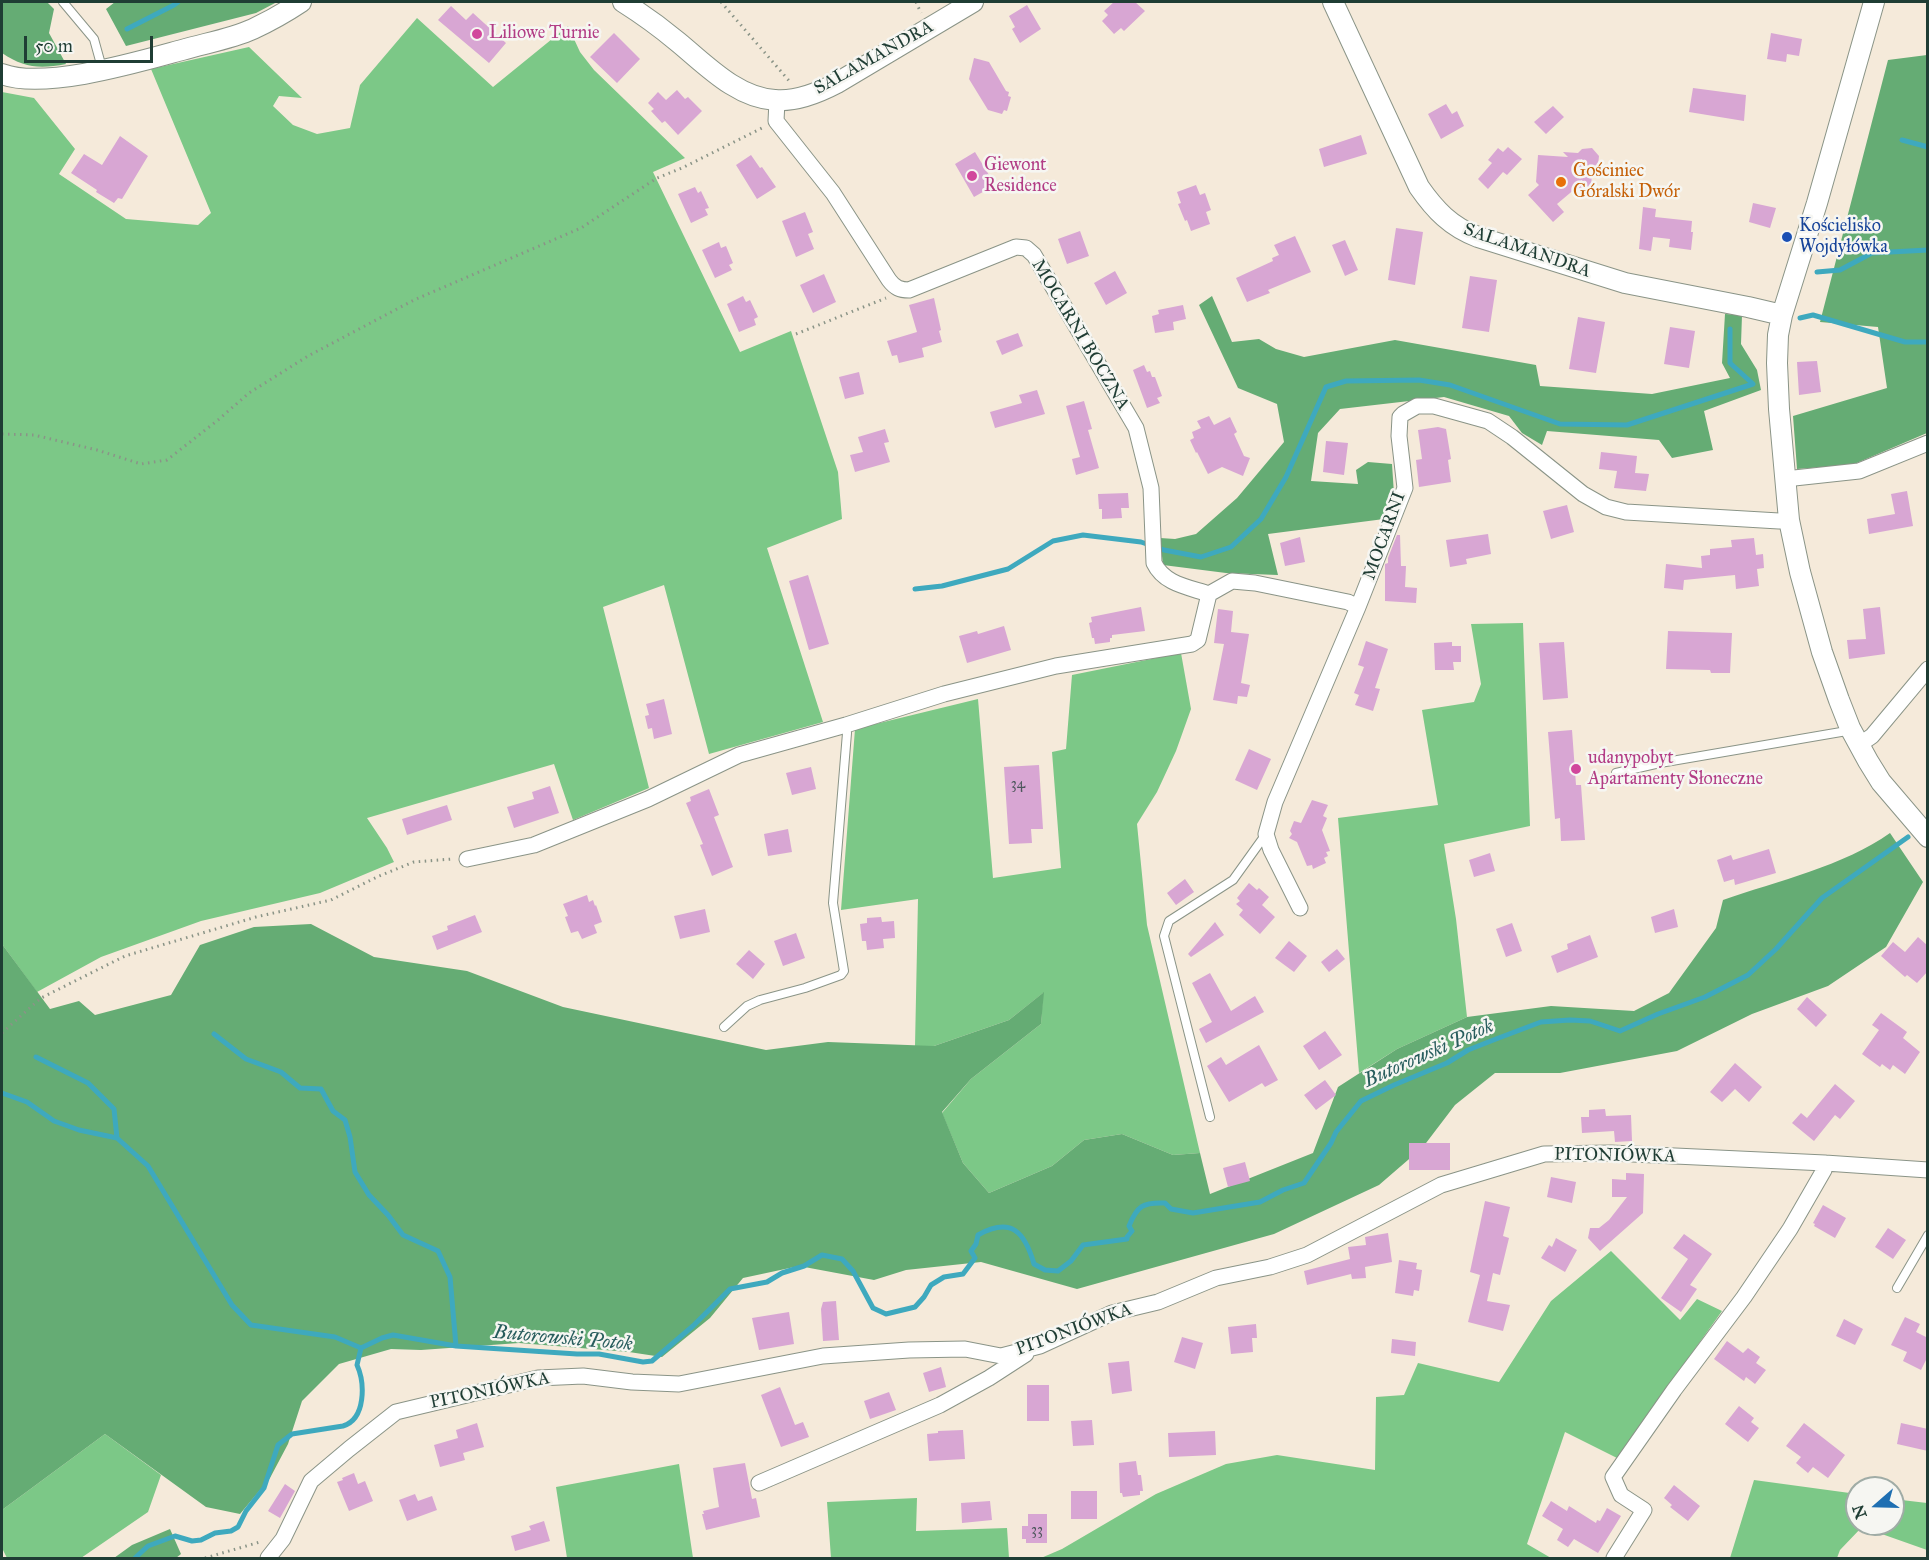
<!DOCTYPE html>
<html>
<head>
<meta charset="utf-8">
<style>
  body { margin:0 }
  #map { position:relative; width:1929px; height:1560px; overflow:hidden; background:#f5eada; font-family:"IM FELL Great Primer",serif }
  canvas { display:block }
  .frame { position:absolute; inset:0; border:3px solid #1f3d34; pointer-events:none }
  .north { position:absolute; left:1845px; top:1476px; width:60px; height:60px; box-sizing:border-box; background:#f6f6f2; border:2px solid #a0aca6; border-radius:50%; rotate:250deg; font-size:16px; font-weight:700; line-height:24px; text-align:center; color:#1f3d34 }
  .north::after { content:''; display:block; margin:auto; width:21px; height:27px; background:#1f6fb2; clip-path:polygon(50% 0,100% 100%,50% 72%,0 100%) }
  .scale { position:absolute; left:24px; top:36px; width:129px; height:27px; box-sizing:border-box; border:3px solid #1f3d34; border-top:0; padding-left:8px; font-size:18px; line-height:21px; white-space:nowrap; color:#1f3d34; -webkit-text-stroke:4px #f6f6f2; paint-order:stroke }
</style>
</head>
<body>
<div id="map">
<canvas width="1929" height="1560"></canvas>
<div class="frame"></div>
<div class="north">N</div>
<div class="scale">50 m</div>
</div>
<script>
const ctx = document.querySelector('canvas').getContext('2d');
ctx.lineJoin = 'round';
function paint(path, color) {
  ctx.fillStyle = color;
  ctx.fill(path, 'evenodd');
}
function strokePath(path, color, width, dash) {
  ctx.strokeStyle = color;
  ctx.lineWidth = width;
  ctx.lineCap = dash ? 'butt' : 'round';
  ctx.setLineDash(dash || []);
  ctx.stroke(path);
}
function drawText(font, color, halo, rows, align = 'center') {
  ctx.font = font + ' "IM FELL Great Primer",serif';
  ctx.lineWidth = 5;
  ctx.setLineDash([]);
  ctx.textBaseline = 'middle';
  ctx.strokeStyle = halo;
  ctx.fillStyle = color;
  for (const [text, x, y, turn = 0] of rows) {
    ctx.save();
    ctx.translate(x, y);
    ctx.rotate((+turn || 0) * Math.PI / 180);
    ctx.textAlign = isNaN(turn) ? turn : align;
    if (halo) ctx.strokeText(text, 0, 0);
    ctx.fillText(text, 0, 0);
    ctx.restore();
  }
}
paint(new Path2D(`
  M417,18l76,69 75,-61 12,26 14,18 91,88 -32,14 87,180 51,-21 47,141 4,47 -75,29 56,174 -114,32 -45,-169 -61,22 46,181 -76,32 -19,-56 -187,54 20,30 7,14 -74,31 -119,28 -100,36 -64,35 -35,-48v-852l32,6 41,51 -16,25 67,45 72,6 13,-12 -60,-144 98,-22 53,51 -23,-2 -6,10 20,19 24,9 33,-6 10,-43z
  M1523,623l7,203 -86,18 12,75 11,98 -70,32 -38,24 -21,-255 100,-13 -16,-95 52,-8 7,-18 -10,-60z
  M1181,653l10,56 -15,42 -19,41 -20,32 10,101 53,228 -27,2 -51,-21 -38,6 -32,26 -63,27 -26,-30 -21,-50 29,-34 70,-55 2,-31 -34,27 -75,26h-19l3,-147 -77,11 14,-181 123,-30 15,179 68,-10 -9,-116 14,-3 6,-74z
  M1611,1251l69,69 17,-21 25,12 -105,147 -52,-26 -38,112 24,14h-510l21,-9 94,-55 70,-30 51,-9 98,15 1,-73 28,-2 14,-32 81,19 52,-81z
  M105,1434l56,41 -13,37 -67,46h-74l-5,-10v-38z
  M679,1464l14,94h-126l-11,-71z
  M1754,1480l103,14v30h36v-25l34,4v47l-65,-23 -22,23 -3,8h-107z
  M917,1498l-1,33 91,-3 2,30h-178l-4,-56z`), '#7cc887');
paint(new Path2D(`
  M2,2h45l7,7 -5,24 17,31c-26,5 -42,4 -64,-11z
  M115,2h162l-21,11 -130,33 -20,-37z
  M1927,55v378l-75,32 -55,4 -4,-53 94,-28 -9,-61 -58,-5 68,-262z
  M1212,296l20,46 27,-3 17,10 28,8 91,-17 141,25 4,21 112,8 78,-16 -8,-15 3,-49 17,1 -1,29 16,26 4,20 -57,21 9,39 -41,8 -13,-18 -112,-9 -5,14 -20,-12 -13,-17 -65,-19 -104,12 -22,24 -7,48 47,3 -2,-14 12,-8 24,2 2,30 -10,25 -116,15 10,41 -52,-2 -63,-8 -3,-27 15,1 21,-5 41,-36 47,-56 -7,-38 -39,-16 -39,-83z
  M1890,833l33,49 -37,65 -58,39 -76,28 -75,37 -117,22h-65l-40,32 -32,42 -44,38 -105,49 -197,55 -96,-27 -75,8 -32,10 -75,-14 -56,12 -33,40 -48,39 -33,-5 -110,-9 -98,7 -30,-1 -52,15 -37,37 -14,43 -18,34 -30,36 -34,-7 -101,-73 -103,76v-566l48,65 29,-8 16,14 76,-20 29,-50 54,-18 57,-3 63,33 93,14 96,36 203,43 62,-8 106,4 75,-26 35,-28 -3,32 -70,55 -29,33 21,51 26,30 63,-27 32,-26 38,-6 51,21 27,-2 10,41 103,-41 25,-66 59,-38 70,-32 84,-11 83,5 35,-18 47,-65 7,-28c54,-19 121,-34 167,-67z
  M170,1529l11,25 -5,4h-62l18,-13z`), '#65ac74');
strokePath(new Path2D(`
  M127,29l47,-24 4,-3
  M1902,140l26,7
  M1817,272l23,-2 32,-17 56,-3
  M1800,318l13,-3 92,27h23
  M915,589l27,-3 66,-17 45,-28 30,-6 58,7 23,8 37,7 30,-10 30,-28 25,-42 40,-90 20,-6 73,-1 31,5 110,39 67,1 126,-41 -23,-21v-34
  M214,1034l32,25 35,13 19,16 21,1 12,22 12,9 5,17 5,35 14,23 19,20 15,20 35,16 12,26 6,69
  M36,1057l52,26 26,26 3,29 31,28 84,139 19,20 84,12 26,11
  M2,1093l25,9 27,19 25,9 38,8
  M135,1558l13,-12 27,-10 17,5 9,-1 14,-7 16,-2 7,-4 8,-16 18,-23 14,-43 14,-11 51,-8c23,-7 22,-43 14,-61l4,-17 21,-10 11,-3 63,11 121,8h22l44,8 9,-1 41,-35 37,-37 37,-7 15,-9 22,-7 18,-11 20,4 11,12 20,37 13,6 29,-7 9,-10 7,-12 13,-8 19,-3 12,-16 -4,-7 5,-7 2,-9c34,-19 47,-2 56,29l11,6 13,1 13,-10 12,-16 44,-6v-2l5,-6 -3,-5c8,-20 14,-24 36,-23l6,6 22,4 67,-11 23,-12 21,-7 27,-40 5,-11 25,-31 33,-16 53,-22 21,-13 28,-11 45,-17 29,-2 20,1 30,10 38,-17 47,-17 43,-22 28,-26 46,-51 86,-61`), '#3ea9be', 5);
paint(new Path2D(`
  M1114,2h21l10,9 -21,20 -3,-3 -7,6 -12,-13 6,-6 -4,-4z
  M1027,5l14,24 -21,14 -8,-14 3,-2 -6,-11z
  M451,6l15,14 7,-7 33,30 -17,20 -51,-43z
  M614,33l26,26 -23,24 -27,-26z
  M1771,33l31,6 -3,17 -12,-2 -1,8 -19,-3z
  M974,58l15,4 17,29 3,1 -1,4 3,1 -4,14 -3,-1 -2,4 -14,-4 -19,-31z
  M1693,88l53,7 -2,26 -55,-9z
  M677,90l8,9 3,-2 14,14 -24,24 -13,-14 -3,2 -11,-12 3,-2 -6,-6 10,-11 8,8z
  M1446,104l6,10 5,-3 7,15 -23,13 -13,-25z
  M1553,106l11,11 -18,17 -12,-12z
  M1361,135l6,19 -43,13 -5,-18z
  M120,136l28,20 -26,43 -4,-1 -4,5 -18,-11 1,-2 -26,-17 13,-19 18,11z
  M1508,147l14,12 -15,16 -4,-3 -15,17 -10,-10 14,-16 -4,-3 10,-12 5,4z
  M1592,148l7,8 -1,9 -6,6 -1,19 -15,-2 -19,16 7,8 -11,10 -25,-27 11,-10 -3,-3 2,-27 30,2 -5,-5 15,1 4,-4z
  M975,152l20,33 -21,12 -19,-33z
  M751,155l9,13 2,-1 14,20 -19,12 -21,-34z
  M1196,185l4,10 5,-2 6,17 -5,2 4,12 -19,7 -4,-11 -2,1 -7,-17 3,-1 -4,-11z
  M695,187l3,6 3,-2 8,17 -4,1 3,6 -17,8 -13,-29z
  M1753,203l23,5 -6,20 -21,-6z
  M1643,207l13,2 -1,8 37,4 -1,11h2l-2,18 -22,-3 1,-8 -17,-2 -2,14 -12,-2z
  M805,212l8,20 -5,2 6,15 -18,8 -14,-36z
  M1396,228l27,4 -8,53 -27,-5z
  M1080,231l9,25 -22,8 -9,-25z
  M1295,236l16,36 -43,18 2,3 -23,9 -11,-24 37,-17 -1,-3 7,-3 -5,-10z
  M1345,240l13,30 -13,6 -13,-31z
  M719,242l2,6 5,-2 7,17 -4,2 3,5 -17,8 -13,-28z
  M1115,271l12,22 -21,12 -12,-22z
  M824,274l12,28 -23,11 -13,-28z
  M1470,276l27,4 -8,52 -27,-4z
  M743,296l3,6 4,-2 8,17 -4,2 2,6 -17,7 -12,-28z
  M934,298l7,32 -2,1 3,11 -20,6 2,9 -25,6 -2,-8 -5,1 -5,-15 30,-9 -8,-27z
  M1183,305l3,14 -13,3 1,8 -19,3 -3,-17 7,-2 -1,-4z
  M1578,317l27,5 -9,51 -27,-4z
  M1670,327l25,4 -6,37 -25,-4z
  M1018,333l5,13 -21,9 -6,-14z
  M1817,361l4,31 -22,3 -2,-33z
  M1144,365l3,7 3,-1 2,6h3l7,19 -5,2 3,5 -13,5 -14,-38z
  M859,372l5,22 -19,5 -6,-22z
  M1037,390l8,24 -50,14 -5,-16 32,-9 -3,-8z
  M1084,401l8,28 -4,1 11,38 -23,7 -4,-16 8,-2 -14,-51z
  M1209,416l5,9 16,-8 7,15 -3,2 10,22 6,2 -7,18 -21,-9 -14,7 -11,-22 -1,1 -6,-13 4,-2 -2,-6 9,-4 -4,-7z
  M1438,427l8,2 5,30 -3,1 3,22 -32,5 -3,-27 6,-1 -4,-29z
  M885,429l4,13 -5,1 6,19 -35,10 -5,-17 13,-3 -5,-15z
  M1326,441l22,2 -4,32 -21,-3z
  M1601,452l36,4 -2,17 14,1 -3,17 -32,-3 3,-17 -18,-2z
  M1907,491l6,35 -44,8 -2,-15 28,-5 -4,-20z
  M1128,493l1,15h-8l1,10 -20,1v-10h-3l-1,-15z
  M1567,505l7,27 -23,7 -8,-28z
  M1488,534l3,20 -25,5 1,5 -17,3 -4,-27z
  M1397,535h3l1,31h5l-1,21 12,1 -1,15 -31,-2v-37l3,-1v-5z
  M1300,537l5,25 -20,4 -5,-23z
  M1754,538l2,17 7,-1 1,14 -7,1 2,17 -23,3 -1,-14 -51,5 -1,10 -19,-2 2,-24 36,4 -1,-12 9,-1v-6l22,-2 -1,-7z
  M808,575l21,69 -20,6 -20,-69z
  M1141,607l4,24 -33,4v3h-2v4l-15,2 -1,-6h-2l-3,-15 3,-1 -1,-5z
  M1880,607l5,47 -36,5 -2,-19 19,-1 -3,-30z
  M1218,609l15,2 -2,21 18,2 -8,49 9,2 -3,12 -9,-1 -1,8 -24,-4 11,-56 -10,-1z
  M1004,626l7,24 -44,13 -8,-27 18,-5 1,3z
  M1668,631l64,2 -2,40h-19l-1,-3 -44,-1z
  M1366,641l22,8 -13,39 5,1 -7,22 -18,-6 4,-10 -5,-2 10,-26 -6,-2z
  M1452,642v4h9v16h-8l1,8h-19l-1,-27z
  M1564,642l4,56 -25,2 -4,-57z
  M664,699l8,35 -18,5 -2,-11 -4,1 -3,-13 4,-1 -3,-11z
  M1572,730l4,55h5l4,55 -24,1 -1,-23 -5,1 -7,-87z
  M1249,749l22,10 -14,31 -22,-10z
  M1039,765l4,64h-12l1,14 -23,1 -5,-77z
  M811,767l5,22 -24,6 -6,-22z
  M550,786l9,27 -45,15 -7,-21 27,-8 -2,-7z
  M709,789l10,26 -5,2 19,50 -21,9 -12,-31 3,-1 -17,-41 5,-2 -1,-4z
  M1312,800l16,5 -5,11 4,2 -5,12 8,21 -4,1 2,4 -4,2 2,5 -13,6 -1,-4 -5,1 -10,-24 -8,-4 3,-4 -2,-3 4,-10 7,2z
  M447,805l5,15 -45,15 -5,-16z
  M788,829l4,23 -24,4 -4,-22z
  M1769,849l7,24 -41,12 -1,-6 -10,3 -7,-22 14,-5 2,5z
  M1490,853l5,18 -21,6 -5,-17z
  M1185,879l9,13 -18,13 -9,-12z
  M1249,883l8,7 2,-2 10,9 -7,8 13,12 -15,17 -21,-19 4,-5 -7,-6 4,-3 -3,-3z
  M587,895l2,7 4,-2 2,6 1,-1 6,17 -8,3 3,8 -15,6 -4,-8 -7,2 -6,-16 3,-1 -5,-12z
  M705,909l5,23 -30,7 -6,-23z
  M1674,909l4,18 -23,6 -4,-16z
  M475,915l7,17 -45,18 -5,-14 16,-6 -1,-4z
  M881,917l1,5 12,-1 1,17 -12,1 1,9 -17,2 -1,-9h-4l-2,-17 7,-1v-5z
  M1215,922l9,13 -33,22 -3,-3z
  M1512,923l10,28 -16,6 -10,-28z
  M796,933l9,25 -22,8 -9,-25z
  M1590,935l8,22 -41,16 -6,-17 17,-7 -1,-5z
  M1918,937l10,9v25l-11,12 -10,-8 -2,2 -24,-21 12,-14 12,10z
  M1289,941l18,15 -13,16 -19,-14z
  M1337,949l8,10 -16,13 -8,-10z
  M749,950l16,14 -12,15 -17,-15z
  M1210,973l21,38 24,-15 9,16 -58,31 -7,-14 13,-7 -20,-39z
  M1807,997l20,18 -11,12 -19,-18z
  M1881,1013l26,19 -4,6 17,14 -15,22 -12,-9 -3,5 -8,-6 -2,3 -18,-13 17,-24 -7,-5z
  M1325,1031l17,24 -23,15 -16,-24z
  M1259,1045l19,35 -13,7 -3,-4 -33,19 -22,-36 14,-9 5,8z
  M1735,1063l27,24 -13,15 -14,-13 -13,13 -12,-10z
  M1325,1080l11,15 -20,15 -12,-15z
  M1835,1084l20,17 -15,18 -5,-4 -21,26 -22,-18 9,-10 6,5z
  M1605,1109l1,7 25,-1 1,26 -17,1 -1,-11 -32,2 -1,-16h8v-7z
  M1409,1143h41v27h-41z
  M1245,1162l5,19 -22,6 -5,-19z
  M1626,1173l18,1 -1,39 -43,38 -12,-13 2,-10h9l10,-8 18,-23h-15v-18l14,1z
  M1551,1177l25,5 -4,21 -25,-6z
  M1485,1201l25,6 -7,29 6,2 -9,37 -7,-2 -6,28 23,4 -7,26 -35,-9 12,-47 -10,-3z
  M1823,1205l23,13 -11,20 -21,-12 1,-2 -2,-1z
  M1888,1228l18,12 -13,19 -18,-12z
  M1388,1233l4,29 -27,5 1,11 -14,1 -1,-5 -44,11 -3,-14 46,-12 -2,-12 18,-2 -1,-8z
  M1684,1234l28,20 -22,31 7,4 -16,23 -20,-14 27,-39 -15,-11z
  M1556,1238l21,12 -12,22 -24,-14 8,-13 3,2z
  M1399,1260l18,3 -1,6 6,1 -3,21 -5,-1 -1,6 -18,-3z
  M836,1301l3,39 -16,1 -2,-32 2,-7z
  M789,1312l5,32 -35,6 -7,-32z
  M1905,1317l15,7 -4,8 12,6v18l-7,14 -18,-9 4,-9 -16,-7z
  M1844,1319l19,10 -8,16 -19,-9z
  M1256,1324l1,14h-5l1,14 -22,2 -3,-27z
  M1182,1337l21,6 -8,26 -21,-7z
  M1392,1339l24,3 -1,14 -24,-3z
  M1727,1341l16,12 5,-5 12,9 -4,6 10,7 -11,14 -9,-7 -2,4 -30,-22z
  M1129,1361l3,30 -20,3 -4,-31z
  M941,1367l5,20 -17,5 -6,-19z
  M1027,1385h22v36h-22z
  M780,1387l15,38 8,-3 6,15 -28,10 -20,-52z
  M889,1392l7,18 -26,9 -6,-18z
  M1739,1406l15,12 -3,4 8,6 -11,14 -23,-18z
  M1092,1420l2,25 -21,1 -2,-25z
  M477,1423l7,24 -21,6 2,7 -25,7 -6,-22 24,-7 -2,-8z
  M1804,1423l41,32 -17,23 -15,-11 -5,6 -12,-10 5,-6 -15,-11z
  M1901,1423l27,6v22l-31,-7z
  M963,1430l2,29 -36,2 -2,-27 11,-1v-2z
  M1215,1431l1,24 -47,2 -1,-24z
  M1136,1461l2,14h3l2,16h-3v4l-17,2 -1,-4h-2l-1,-30z
  M745,1463l7,36 4,-1 4,19 -54,13 -4,-16h2l-1,-3 16,-4 -6,-39z
  M354,1473l4,11 7,-3 8,20 -24,10 -12,-29 6,-2 -1,-2z
  M285,1484l10,7 -15,27 -12,-7z
  M1674,1485l26,21 -12,15 -18,-14 2,-2 -8,-7z
  M1071,1491h26v28h-26z
  M415,1494l3,7 14,-5 5,14 -30,11 -8,-21z
  M990,1501l2,19 -30,3 -1,-20z
  M1551,1501l16,10 2,-5 27,17 1,-3 3,1 7,-13 14,8 -23,37 -24,-14 -6,8 -11,-7 6,-11 -21,-13z
  M1028,1514h19v29h-21v-4h-4v-13h6z
  M544,1521l6,20 -35,10 -4,-15 20,-6 -2,-4z`), '#d8a6d3');
const service = new Path2D(`
  M63,2l31,37 8,29
  M1616,773l44,-10 181,-31 9,-4
  M724,1027l23,-21 13,-6 45,-12 36,-13 3,-4 -11,-68 14,-170 -1,-8
  M1210,1117l-46,-181 5,-15 64,-41 33,-46
  M1897,1288l31,-53`);
const minor = new Path2D(`
  M777,101l-1,20 57,72 56,87c6,8 11,10 20,10l107,-43 10,1 8,7 102,173 15,60 3,75c10,21 34,24 55,31l23,-13 23,2 93,19 10,5
  M1785,479l74,-8 69,-28
  M1859,745l13,-9 56,-67
  M467,859l67,-14 114,-46 91,-44 107,-30 98,-31 112,-28 136,-22 6,-4 11,-46
  M1300,908l-29,-58 -5,-16 9,-32 83,-195 47,-119 -6,-52 1,-19 3,-3 14,-8h17l54,15 24,16 71,57 23,13 20,5 153,9 10,-1
  M759,1483l181,-78 49,-27 37,-24
  M268,1558l15,-19 28,-58 38,-32 47,-37 142,-34 45,-2 49,6 47,2 144,-28 86,-6 56,-1 36,7 39,-10 72,-33 46,-11 58,-24 54,-11 37,-12 134,-70 103,-31 67,-1 214,10 103,7
  M1614,1558l30,-48 -23,-15 -8,-18 61,-87 70,-93 46,-68 34,-59 1,-7`);
const tertiary = new Path2D(`
  M623,2c19,12 37,25 55,40 28,23 59,56 97,58 21,2 43,-7 62,-17l136,-81
  M1333,2l86,185c16,23 32,40 59,50l147,46 123,24 34,8
  M1874,2l-57,201 -35,112 -4,20 -1,28 2,46 10,111 11,52 22,80 17,48 11,28 18,33 13,21 47,55
  M2,74c42,16 136,-12 180,-24 24,-7 49,-11 71,-21 17,-8 33,-17 48,-27`);
strokePath(service, '#8a9487', 10);
strokePath(minor, '#8a9487', 17);
strokePath(tertiary, '#8a9487', 22);
strokePath(new Path2D(`
  M721,2l70,81
  M916,2l5,11
  M796,334l90,-36
  M2,434l32,1 63,15 44,14 26,-4 51,-40 31,-27 59,-37 106,-56 167,-72 76,-50 25,-10 82,-41
  M2,1033l39,-35 84,-42 131,-39 75,-17 48,-24 35,-14 38,-3
  M205,1558l55,-16`), '#8a9487', 3, [1.5, 4.5]);
strokePath(service, '#fff', 8);
strokePath(minor, '#fff', 15);
strokePath(tertiary, '#fff', 20);
for (const [x, y, r, color] of [
  [477,34,6,"#d1479c"],
  [972,176,6,"#d1479c"],
  [1561,182,6,"#e8710a"],
  [1787,237,6,"#1a4fb4"],
  [1576,769,6,"#d1479c"]
]) {
  const dot = new Path2D();
  dot.arc(x, y, r, 0, 2 * Math.PI);
  ctx.fillStyle = color;
  ctx.fill(dot);
  strokePath(dot, '#f6f6f2', 2);
}
drawText('15px', '#4d575c', null, [
  ["34",1018,784],
  ["33",1037,1530]
]);
drawText('18px', '#b23c85', '#f6f6f2', [
  ["Liliowe Turnie",489,34],
  ["Giewont",984,166],
  ["Residence",984,187],
  ["udanypobyt",1588,759],
  ["Apartamenty Słoneczne",1588,780]
], 'left');
drawText('18px', '#1f3d34', '#f6f6f2', [
  ["SALAMANDRA",874,58,-29],
  ["SALAMANDRA",1527,251,19],
  ["MOCARNI BOCZNA",1080,335,59],
  ["MOCARNI",1385,536,-70],
  ["PITONIÓWKA",1615,1156,1],
  ["PITONIÓWKA",1074,1330,-20],
  ["PITONIÓWKA",490,1391,-12]
]);
drawText('18px', '#c56008', '#f6f6f2', [
  ["Gościniec",1573,172],
  ["Góralski Dwór",1573,193]
], 'left');
drawText('18px', '#164399', '#f6f6f2', [
  ["Kościelisko",1799,227],
  ["Wojdyłówka",1799,248]
], 'left');
drawText('italic 20px', '#285d5d', '#f6f6f2', [
  ["Butorowski Potok",1429,1054,-24],
  ["Butorowski Potok",563,1339,5]
]);
</script>
</body>
</html>
